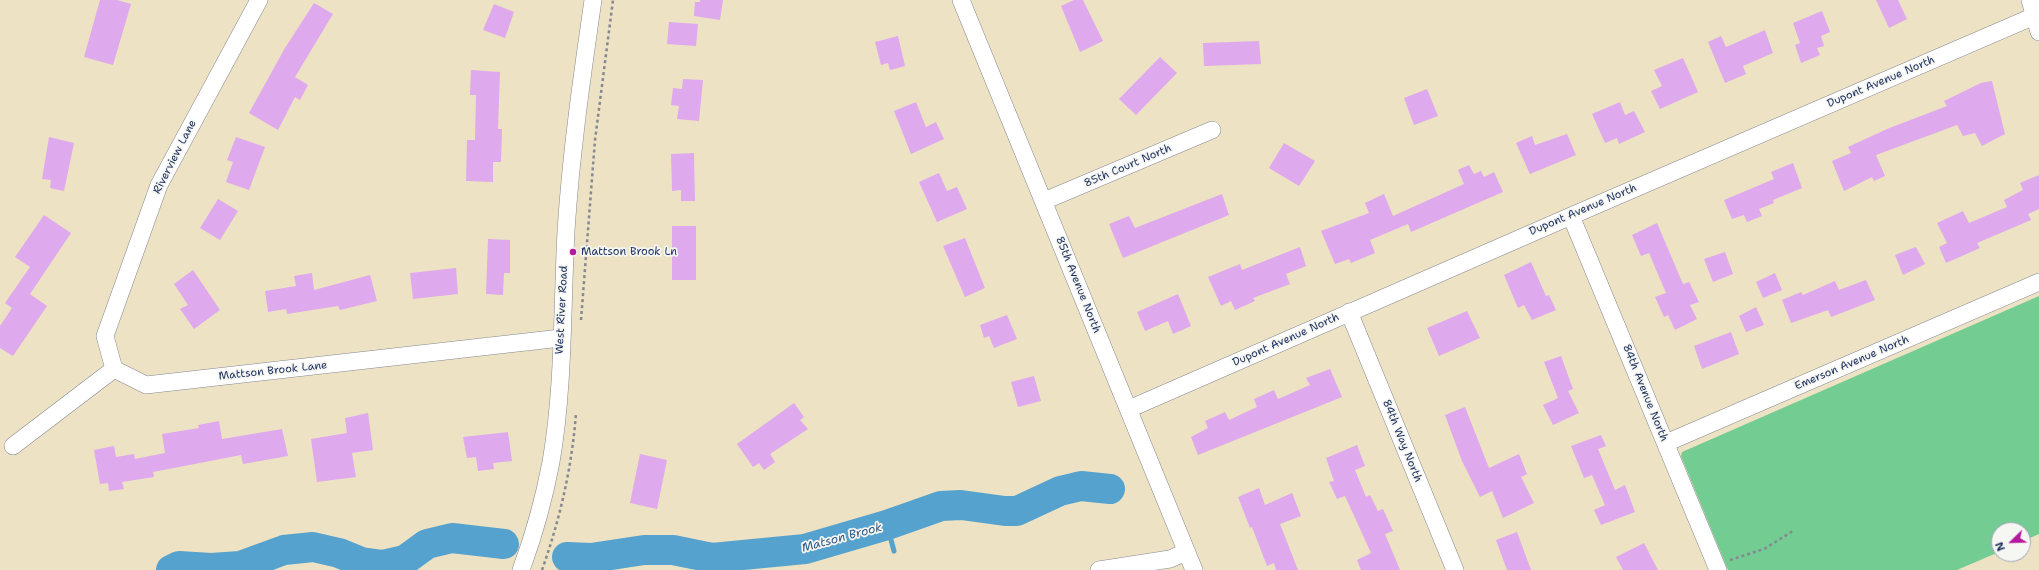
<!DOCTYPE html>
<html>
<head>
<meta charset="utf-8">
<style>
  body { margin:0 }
  #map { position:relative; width:2039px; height:570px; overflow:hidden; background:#eee2c4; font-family:"Shantell Sans",sans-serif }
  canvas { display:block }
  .north { position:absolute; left:1991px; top:522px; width:40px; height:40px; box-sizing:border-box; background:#f6f6f2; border:1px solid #9ea6b7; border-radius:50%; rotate:247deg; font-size:11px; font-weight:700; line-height:16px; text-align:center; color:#1b2f5e }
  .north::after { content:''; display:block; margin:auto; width:14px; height:18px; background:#b5179e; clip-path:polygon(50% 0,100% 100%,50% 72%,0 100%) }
</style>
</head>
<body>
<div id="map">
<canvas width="2039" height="570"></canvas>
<div class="north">N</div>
</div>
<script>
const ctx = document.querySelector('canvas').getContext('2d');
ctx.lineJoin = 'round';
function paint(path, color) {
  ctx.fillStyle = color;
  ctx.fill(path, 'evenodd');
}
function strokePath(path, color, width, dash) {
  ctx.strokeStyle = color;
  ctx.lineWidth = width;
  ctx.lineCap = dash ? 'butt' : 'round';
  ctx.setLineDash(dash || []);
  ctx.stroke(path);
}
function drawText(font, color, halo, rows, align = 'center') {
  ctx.font = font + ' "Shantell Sans",sans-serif';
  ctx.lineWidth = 3.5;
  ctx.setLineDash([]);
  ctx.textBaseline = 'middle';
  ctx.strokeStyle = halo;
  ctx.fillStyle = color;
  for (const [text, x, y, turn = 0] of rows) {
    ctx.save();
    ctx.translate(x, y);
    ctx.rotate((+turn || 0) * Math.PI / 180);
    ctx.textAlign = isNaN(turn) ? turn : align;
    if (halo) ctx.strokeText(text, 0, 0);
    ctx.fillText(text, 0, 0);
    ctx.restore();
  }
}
paint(new Path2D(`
  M2039,296v238l-16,7v-11h-24v22l-42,18h-229l-47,-114 1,-4z`), '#73cc92');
strokePath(new Path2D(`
  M887,525l7,26`), '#55a2ce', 5);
strokePath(new Path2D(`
  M567,557l24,1 53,-8h29l39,8 93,-9 82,-24 54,-19 20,-1 44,6h12l43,-20 21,-5 29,3
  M171,570l8,-4 32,2 29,-2 44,-16 29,-3 26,6 22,9 22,3 22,-5 22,-16 25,-6 52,6`), '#55a2ce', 30);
paint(new Path2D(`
  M100,0h17l14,4 -18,61 -29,-8z
  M700,0h23l-3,20 -26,-4 1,-14h5z
  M1074,0h9l20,41 -23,11 -19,-46z
  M1876,0h22l9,19 -18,9z
  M314,3l19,11 -38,63 13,8 -8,15 -5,-3 -17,33 -29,-17 36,-65z
  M494,4l20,8 -9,26 -22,-8z
  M1822,11l8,21 -9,4 3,10 -7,2 3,7 -19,8 -6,-18 5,-2 -7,-20z
  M669,22l29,2 -2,22 -29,-2z
  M1765,30l8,23 -30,13 3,8 -21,9 -17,-41 13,-6 5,11z
  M898,36l7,30 -15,4 -2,-7 -7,2 -6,-23z
  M1259,41l2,23 -57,2 -1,-23z
  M1160,57l17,16 -41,42 -17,-16z
  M1683,58l15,34 -38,17 -9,-18 11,-5 -8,-16z
  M471,70l29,2 -2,57h4l-1,33h-8v20l-27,-1 1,-41h8l1,-45h-6z
  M683,79l20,1 -4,41 -22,-2 2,-13 -8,-1 2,-17 9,1z
  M1992,81l13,53 -23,12 -7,-13 -12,3 -6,-11 -81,30 9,21 -11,5 -2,-4 -28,14 -12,-30 19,-8 -3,-6 39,-18 60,-23 -3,-5 37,-18z
  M1427,89l11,27 -24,9 -10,-27z
  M916,102l10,25 10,-5 8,17 -33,15 -17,-43z
  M1620,102l5,13 9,-4 11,21 -26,12 -2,-6 -12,5 -13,-29z
  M1567,134l9,21 -46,19 -14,-31 16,-7 3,9z
  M49,137l25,6 -10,48 -14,-3 1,-8 -9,-1z
  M236,137l29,10 -16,43 -23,-8 7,-20 -6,-2z
  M1284,143l31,18 -16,25 -30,-18z
  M694,153l1,48h-14v-11l-9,1 -1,-37z
  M1793,163l9,25 -29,12 1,3 -15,6 3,7 -15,6 -3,-7 -12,4 -8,-19 50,-21 -3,-7z
  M1469,165l5,9 7,-3 3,6 10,-5 9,20 -92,40 -3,-8 -38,16 5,13 -24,10 -2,-4 -14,5 -14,-33 48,-18 -4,-10 19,-9 9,22 71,-32 -6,-14z
  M939,173l8,18 10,-4 10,22 -30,13 -18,-40z
  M2039,175v34l-11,5 3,6 -54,23 3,5 -34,15 -7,-16 8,-4 -10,-20 26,-12 6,12 38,-16 -3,-7 19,-10 -3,-7z
  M1222,194l7,21 -106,43 -14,-34 20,-8 6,12z
  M218,199l20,12 -18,29 -20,-12z
  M44,215l27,18 -41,61 17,12 -34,50 -13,-8v-22l12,-18 -7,-5 25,-36 -15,-10z
  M1657,223l26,61 6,-2 10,20 -9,3 7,14 -22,11 -7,-15 -4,2 -9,-20 11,-4 -17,-40 -8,3 -9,-21z
  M672,226h24v54h-24z
  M965,238l20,50 -20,9 -22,-51z
  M488,239l22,1v33h-6l-1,22 -17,-1z
  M1300,247l6,19 -20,8 4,10 -37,14 2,3 -20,9 -4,-9 -10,5 -13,-29 32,-13 2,6z
  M1916,247l9,17 -22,11 -8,-20z
  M1725,252l8,22 -20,8 -9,-23z
  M1531,262l15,34 3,-1 7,15 -24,10 -8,-15 -6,3 -14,-33z
  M456,268l2,26 -45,5 -3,-26z
  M193,270l27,40 -26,19 -14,-20 8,-4 -14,-21z
  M312,273l2,17 56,-15 7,26 -37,9 -2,-4 -51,8 -1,-5 -18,3 -3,-21 31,-5 -2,-10z
  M1775,273l7,17 -19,8 -7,-16z
  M1866,280l9,20 -44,17 -3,-7 -37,13 -9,-23 19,-8 2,3 32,-14 4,9z
  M1178,294l13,32 -18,8 -5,-13 -23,10 -8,-19z
  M1756,307l8,18 -18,7 -7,-16z
  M1467,311l13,27 -41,18 -12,-28z
  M1007,315l10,24 -23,9 -5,-12 -5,2 -4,-13z
  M1731,332l8,22 -37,15 -8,-23z
  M1561,356l12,33 -5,2 11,22 -26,12 -10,-20 15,-7 -14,-36z
  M1330,369l12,28 -144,58 -7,-18 17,-9 -3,-7 20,-9 4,8 28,-13 -3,-8 20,-9 4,9 32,-14 -4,-7z
  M1034,376l7,25 -23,6 -7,-25z
  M794,403l10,14 -4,3 8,9 -38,25 5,8 -11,8 -5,-7 -6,4 -16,-23z
  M1465,407l24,61 30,-14 8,20 -6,3 13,26 -31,15 -11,-27 -12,6 -18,-36 -17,-46z
  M368,413l5,37 -21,3 4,24 -39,5 -6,-43 36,-6 -2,-15z
  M219,421l3,18 60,-10 6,27 -45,8 -2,-9 -88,17 1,5 -32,5 2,7 -15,2 -1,-8 -8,1 -6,-34 20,-4 2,11 18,-3 1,5 30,-6 -3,-19 37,-6 -1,-3z
  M508,432l4,29 -19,2 1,6 -16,2 -2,-14 -9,1 -4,-21z
  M1601,435l5,11 -8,3 17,41 10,-5 10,27 -34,13 -7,-15 11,-5 -13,-30 -8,3 -13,-32z
  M1357,445l8,21 -10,4 11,27 4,-2 8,16 5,-2 10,22 -8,3 15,36h-39l-4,-10 14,-7 -26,-57 -8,3 -8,-17 5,-1 -8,-23z
  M640,454l27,6 -10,49 -27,-6z
  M1259,488l6,17 27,-12 9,23 -21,8 18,46h-22l-2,-7 -7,3 -15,-39 -2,1 -12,-31z
  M1517,532l14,38h-24l-11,-30z
  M1644,543l14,27h-35l-7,-13z`), '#dea9ed');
const minor = new Path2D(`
  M961,0l233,570
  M2030,0l9,32
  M1044,201l168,-71
  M1571,216l147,354
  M1349,312l106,258
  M114,369l-9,-33 54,-151 100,-185
  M1129,409l442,-193 468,-202
  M1666,443l373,-161
  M13,446l101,-77 32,16 415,-47
  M521,570c13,-35 23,-71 30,-108 13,-75 11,-155 15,-231 5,-78 16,-155 27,-231
  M1099,570l71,-11 16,-7`);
strokePath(minor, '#848891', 18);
strokePath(new Path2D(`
  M581,320l14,-180 18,-140
  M1730,560l34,-11 29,-18
  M542,570c18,-51 30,-103 34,-157`), '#848891', 2.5, [3, 3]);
strokePath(minor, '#fff', 17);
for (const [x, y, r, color] of [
  [573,252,4,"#b5179e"]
]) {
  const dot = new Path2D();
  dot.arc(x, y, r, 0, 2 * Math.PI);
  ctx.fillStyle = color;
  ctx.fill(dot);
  strokePath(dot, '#f6f6f2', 1.5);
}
drawText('11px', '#1b2f5e', '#f6f6f2', [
  ["Dupont Avenue North",1881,82,-23],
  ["Riverview Lane",175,157,-63],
  ["85th Court North",1128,166,-23],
  ["Dupont Avenue North",1583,210,-23],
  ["85th Avenue North",1078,285,68],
  ["West River Road",562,310,-87],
  ["Dupont Avenue North",1286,340,-24],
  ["Emerson Avenue North",1852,363,-23],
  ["Mattson Brook Lane",273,371,-6],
  ["84th Avenue North",1645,393,68],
  ["84th Way North",1402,441,68]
]);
drawText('11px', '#1b2f5e', '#f6f6f2', [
  ["Mattson Brook Ln",581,252]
], 'left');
drawText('italic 12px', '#2f5785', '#f6f6f2', [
  ["Matson Brook",842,538,-15]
]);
</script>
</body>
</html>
